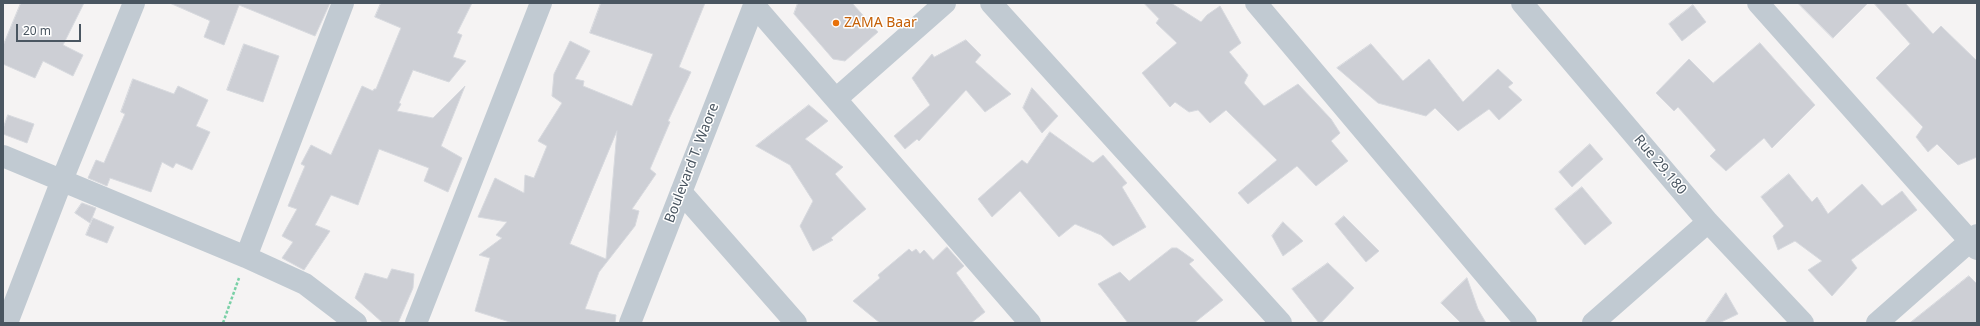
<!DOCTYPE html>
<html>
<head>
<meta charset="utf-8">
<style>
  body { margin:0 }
  #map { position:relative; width:1980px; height:326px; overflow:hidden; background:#f5f3f3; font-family:"Noto Sans",sans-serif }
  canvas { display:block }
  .frame { position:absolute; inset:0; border:4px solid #4a5661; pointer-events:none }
  .scale { position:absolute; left:16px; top:24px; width:65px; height:18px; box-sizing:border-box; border:2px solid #4a5661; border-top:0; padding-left:5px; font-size:12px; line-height:14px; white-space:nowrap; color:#4a5661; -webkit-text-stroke:3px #fff; paint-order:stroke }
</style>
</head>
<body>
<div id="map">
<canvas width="1980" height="326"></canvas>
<div class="frame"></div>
<div class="scale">20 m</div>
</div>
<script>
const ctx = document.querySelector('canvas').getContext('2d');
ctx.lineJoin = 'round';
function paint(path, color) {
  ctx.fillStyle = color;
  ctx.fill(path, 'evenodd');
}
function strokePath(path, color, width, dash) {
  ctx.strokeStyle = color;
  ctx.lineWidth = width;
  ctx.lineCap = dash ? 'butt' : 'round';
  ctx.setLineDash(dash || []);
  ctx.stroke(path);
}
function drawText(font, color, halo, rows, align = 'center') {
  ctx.font = font + ' "Noto Sans",sans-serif';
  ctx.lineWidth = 3;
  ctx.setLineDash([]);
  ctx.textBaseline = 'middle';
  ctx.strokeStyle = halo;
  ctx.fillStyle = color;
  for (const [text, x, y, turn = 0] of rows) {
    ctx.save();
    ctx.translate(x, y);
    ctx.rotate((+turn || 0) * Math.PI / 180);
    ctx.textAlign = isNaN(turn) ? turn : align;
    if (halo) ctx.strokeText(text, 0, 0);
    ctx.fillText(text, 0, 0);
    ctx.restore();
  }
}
const building = new Path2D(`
  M21,3h63l-21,42 20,10 -10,21 -30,-15 -8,17 -32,-14v-18z
  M170,3h160l-15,33 -76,-31 -15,40 -20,-8 6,-16z
  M381,3h91l-15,30 5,2 -9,22 13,4 -17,21 -36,-12 -14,33 2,1 -4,7 36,7 32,-32 -24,60 21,12 -14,34 -24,-11 5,-13 -50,-19 -21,56 -27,-10 -16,30 15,6 -26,39 -22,-12 11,-16 -11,-6 15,-27 -9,-3 17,-40 -4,-2 10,-19 20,10 31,-69 11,5 1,-2h2l25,-61 -26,-11z
  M601,3h104l-26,64 12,5 -23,49 2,1 -20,47 6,5 -24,35 7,2 -4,15 -36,46 -14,37 31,6 -1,8h-102l-38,-12 15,-53 -11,-3 23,-17 -6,-3 11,-13 -29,-5 17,-39 29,15 1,-18 9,3 13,-32 -9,-5 24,-38 -10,-7 2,-22 16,-33 20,10 -15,28 9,2 -1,5 49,20 21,-52 -63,-21zM617,131l-11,128 -36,-15z
  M798,3h54l26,29 -33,29 -12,-2 -39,-45z
  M1144,3h27l30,19 6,-7 13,-9 21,37 -12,9 19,23 -4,8 20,23 34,-22 33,35 9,14 -9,8 17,20 -32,25 -19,-20 -49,38 -10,-11 39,-33 -51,-50 -16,13 -12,-13 -9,2 -14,-10 -5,5 -28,-34 35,-30 -21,-20 3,-4z
  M1798,3h70l-35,35z
  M1874,3h31l28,31 8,-8 36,35v96l-19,8 -21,-21 -9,8 -12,-15 7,-10 -47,-49 34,-34z
  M1693,5l13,17 -24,19 -13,-17z
  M966,40l15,15 -6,7 36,32 -26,18 -19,-22 -47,51 -2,-2 -12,10 -11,-13 36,-31 -18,-27 20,-24 2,3z
  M1760,43l55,62 -43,43 -8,-10 -38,33 -16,-15 6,-6 -38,-43 -4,4 -18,-18 33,-34 24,24z
  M244,44l35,12 -16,46 -36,-12z
  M1371,44l32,37 26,-22 34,43 35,-33 15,14 -5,4 14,13 -23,20 -10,-11 -31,22 -23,-23 -9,8 -48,-13 -41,-35z
  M133,79l41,15 4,-8 30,14 -12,26 14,6 -18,38 -16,-7 -3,5 -11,-6 -11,30 -41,-14 -3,8 -19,-8 8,-18 8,3 21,-49 -4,-2z
  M1032,88l26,28 -16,17 -19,-25z
  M809,105l19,16 -23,18 38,28 -8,7 31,35 -35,29 2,2 -20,11 -13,-25 13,-25 -23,-36 -34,-19z
  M8,115l26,9 -7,19 -24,-9v-5z
  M1050,132l43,31 10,-8 24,28 -5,4 24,40 -33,19 -12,-11 -26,-11 -16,13 -39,-46 -28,26 -14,-18 44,-39 5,4z
  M1590,144l13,15 -31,28 -13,-15z
  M1789,174l23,28 5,-5 11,17 34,-30 20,22 20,-15 15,19 -66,50 6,8 -25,28 -24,-26 14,-9 -27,-20 -17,9 -5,-14 11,-10 -23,-29z
  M1582,187l30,36 -27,22 -30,-36z
  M82,203l14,5 -6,15 -15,-10z
  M1344,216l35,35 -13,11 -31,-38z
  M93,218l21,9 -7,16 -21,-8z
  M1283,222l20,19 -20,15 -11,-20z
  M947,247l17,19 -8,7 29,39 -14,11h-91l-27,-22 27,-23 -2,-3 31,-26 3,3 4,-3 4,5 4,-4 9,10z
  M1172,248h5l17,12 -5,4 34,36 -29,23h-66l-30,-39 22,-12 9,9z
  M1328,263l26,25 -33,35h-2l-27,-34z
  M392,269l22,5 -1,14 -15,35h-15l-28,-25 10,-25 22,6z
  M1969,276l8,8v39h-67z
  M1467,278l11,31 8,14h-25l-20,-20z
  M1726,293l12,21 -19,9h-14z`);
paint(building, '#cdcfd5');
strokePath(building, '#d7d9de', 1);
strokePath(new Path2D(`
  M223,323l16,-45`), '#7ad0a6', 2.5, [3, 2]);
strokePath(new Path2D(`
  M991,3l290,320
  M1256,3l270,320
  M1522,3l186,219 95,101
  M1758,3l219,246
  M754,5l276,318
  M836,99l109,-96
  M3,156l243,101 59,27 51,39
  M681,192l115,131
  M246,257l97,-254
  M7,323l55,-143 72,-177
  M416,323l125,-320
  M630,323l125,-320
  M1593,323l115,-101
  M1877,323l100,-88`), '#c1cad2', 22);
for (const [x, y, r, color] of [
  [836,23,4,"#e8710a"]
]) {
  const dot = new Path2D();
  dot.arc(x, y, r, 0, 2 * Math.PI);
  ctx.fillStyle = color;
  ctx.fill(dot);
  strokePath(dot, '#fff', 1.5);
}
drawText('14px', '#c56008', '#fff', [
  ["ZAMA Baar",844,23]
], 'left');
drawText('14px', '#4a5661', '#fff', [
  ["Boulevard T. Waore",692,163,-69],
  ["Rue 29.180",1660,165,50]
]);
</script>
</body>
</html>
